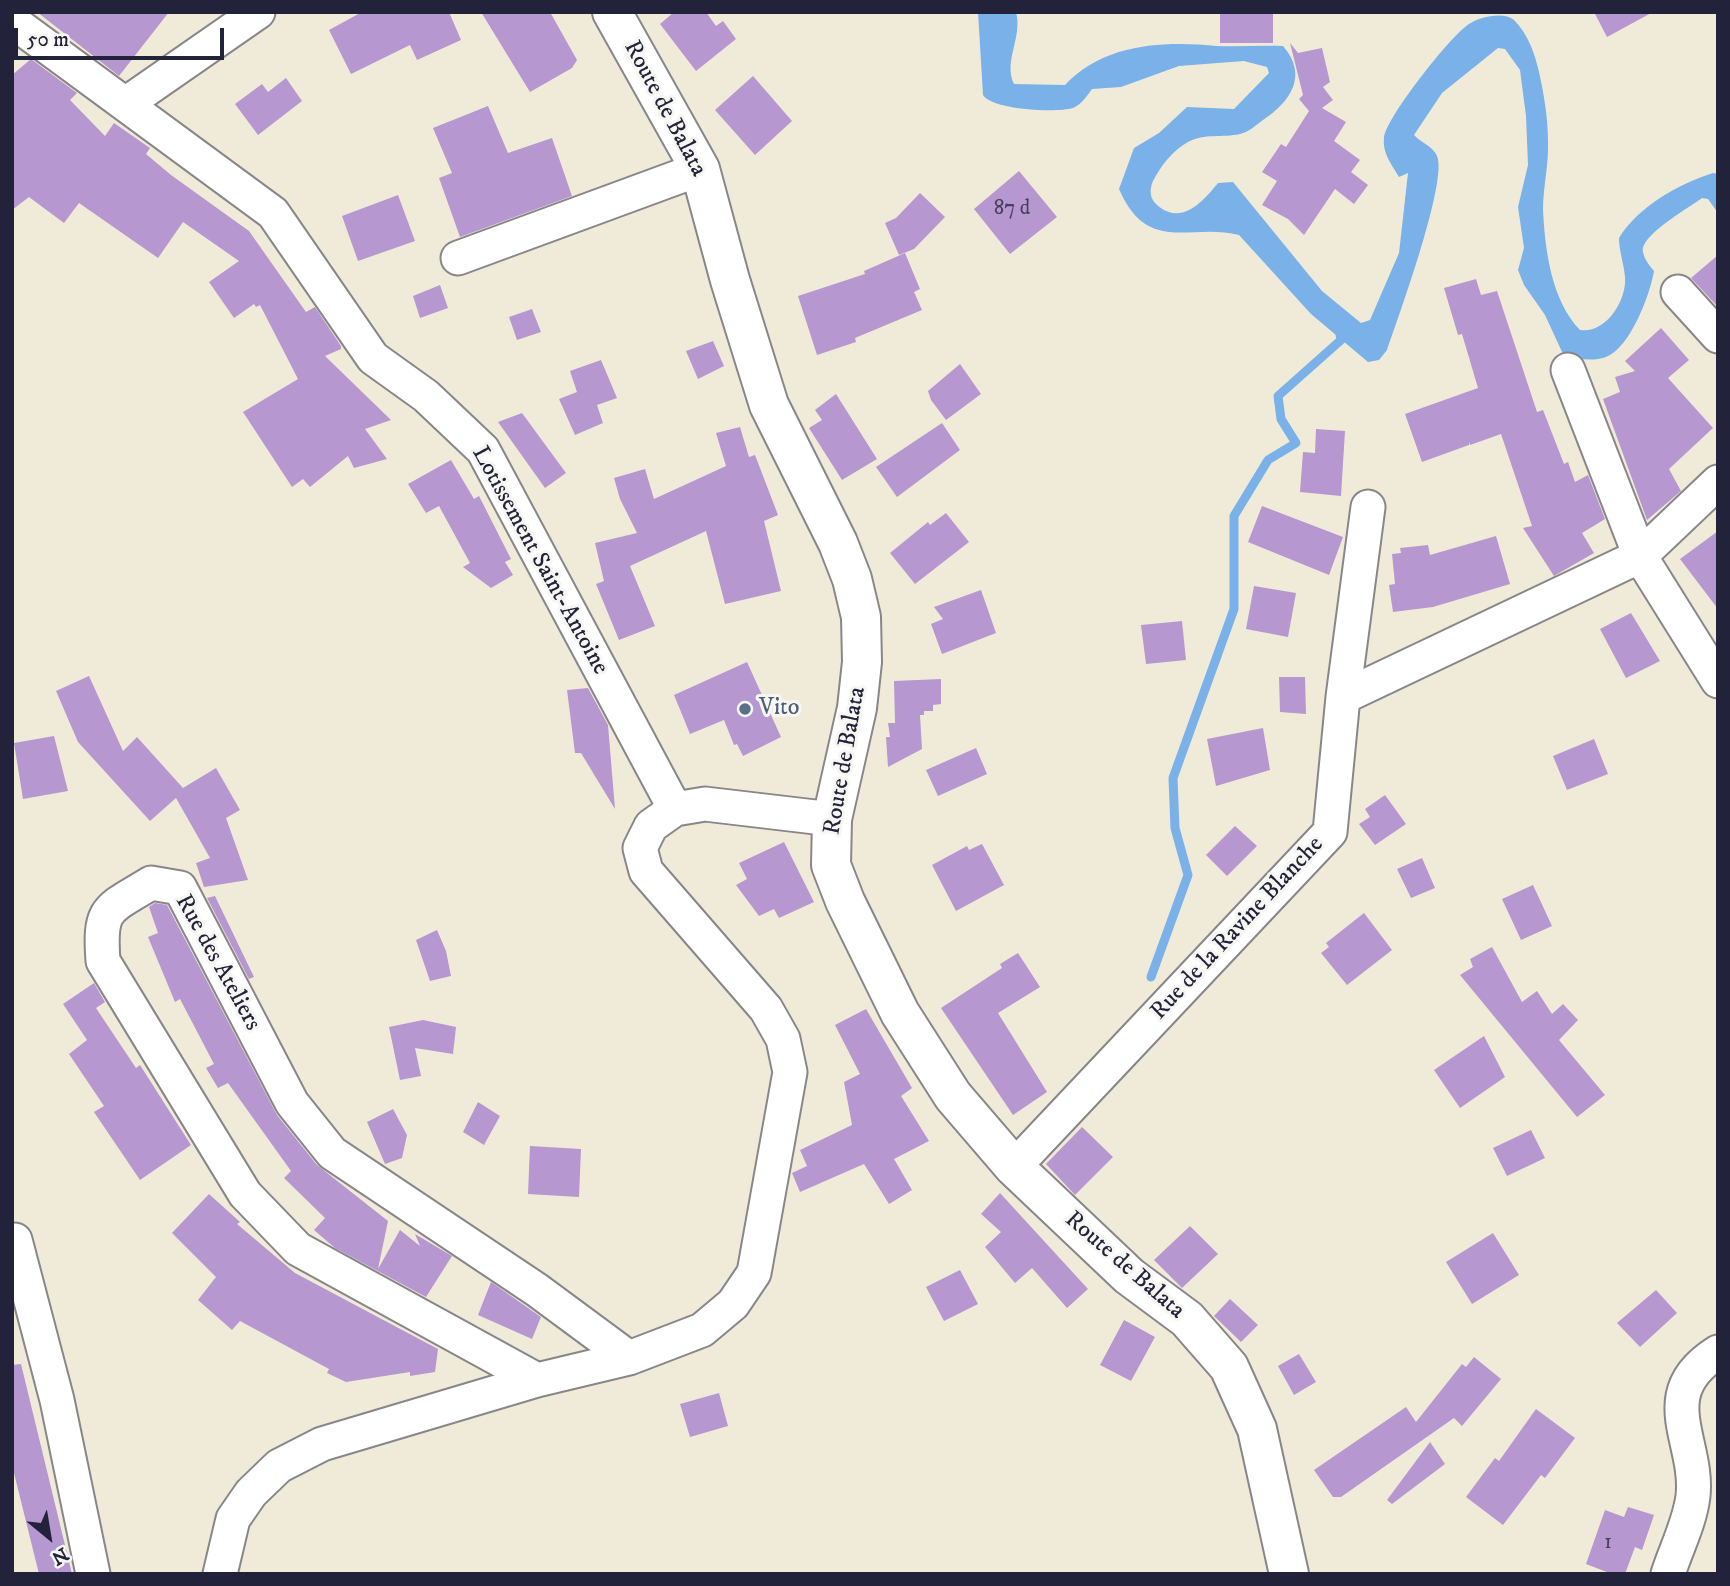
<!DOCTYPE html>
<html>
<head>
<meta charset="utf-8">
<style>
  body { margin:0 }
  #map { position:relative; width:1730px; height:1586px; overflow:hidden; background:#f0ebd9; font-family:"IM FELL DW Pica",serif }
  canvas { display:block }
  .frame { position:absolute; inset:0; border:14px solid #22223b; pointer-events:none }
  .north { position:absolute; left:14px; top:1502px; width:70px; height:70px; -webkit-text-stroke:5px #f6f6f2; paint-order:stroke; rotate:150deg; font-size:19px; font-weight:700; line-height:28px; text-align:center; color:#22223b }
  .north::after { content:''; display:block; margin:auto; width:24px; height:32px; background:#22223b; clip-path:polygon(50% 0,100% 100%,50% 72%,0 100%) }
  .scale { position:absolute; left:14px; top:28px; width:210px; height:32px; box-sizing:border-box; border:4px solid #22223b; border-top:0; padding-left:9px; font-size:21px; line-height:24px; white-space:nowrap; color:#22223b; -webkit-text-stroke:5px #f6f6f2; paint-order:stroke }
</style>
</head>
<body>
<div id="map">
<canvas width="1730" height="1586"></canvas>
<div class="frame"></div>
<div class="north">N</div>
<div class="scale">50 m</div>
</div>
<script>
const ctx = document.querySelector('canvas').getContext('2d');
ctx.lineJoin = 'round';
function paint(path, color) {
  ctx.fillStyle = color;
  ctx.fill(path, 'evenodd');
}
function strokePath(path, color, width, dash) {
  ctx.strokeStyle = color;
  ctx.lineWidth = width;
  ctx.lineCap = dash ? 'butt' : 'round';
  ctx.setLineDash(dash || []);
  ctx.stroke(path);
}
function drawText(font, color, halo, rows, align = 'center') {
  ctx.font = font + ' "IM FELL DW Pica",serif';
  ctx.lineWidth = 6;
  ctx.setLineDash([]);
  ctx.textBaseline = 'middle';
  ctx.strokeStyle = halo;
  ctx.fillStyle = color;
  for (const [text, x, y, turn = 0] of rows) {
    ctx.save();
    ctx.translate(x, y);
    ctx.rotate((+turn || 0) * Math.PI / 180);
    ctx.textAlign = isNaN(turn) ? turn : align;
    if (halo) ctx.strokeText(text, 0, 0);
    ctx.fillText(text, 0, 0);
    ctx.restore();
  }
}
paint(new Path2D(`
  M978,12h38c7,25 -13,49 -2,72l51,1c39,-42 100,-44 152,-39 22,1 44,-1 66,0 26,30 7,56 -20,74 -7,5 -14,12 -23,14 -18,4 -35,-1 -52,8 -15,8 -28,25 -35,39 -4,9 -3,18 4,24 25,22 47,-5 61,-22l15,-1 89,109 39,32 9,-3 29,-67 9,-80 -9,4c-7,-12 -17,-24 -15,-39 1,-19 67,-103 85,-114 10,-7 35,-13 45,-4 14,14 21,34 25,52 5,22 9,47 9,69 1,23 -5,46 -5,69 2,39 8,90 37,120 26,4 47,-30 45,-53 -1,-13 -6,-26 -6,-39 19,-31 59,-54 94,-65l5,1v39l-10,-14 -6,-1c-13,10 -62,37 -59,54 1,7 7,14 11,19 -4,24 -24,77 -48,86 -15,5 -29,2 -43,-3l-18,-39 -21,-30 -6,-15 6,-22 -6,-41 10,-42 -2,-49 -6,-46 -15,-21 -7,-1 -56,45 -28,42c7,8 19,11 23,21 11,25 -39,162 -50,194l-8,10 -11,2 -57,-48 -72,-79c-48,-13 -91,21 -120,-46l15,-41 25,-15 28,-26 47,2 35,-36 -2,-6 -23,-6 -65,5 -58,21 -29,2c-5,7 -11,16 -19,19 -17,5 -81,2 -90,-13z`), '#7ab1e9');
strokePath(new Path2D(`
  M1151,977l37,-102 -13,-47 -2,-50 61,-169v-93l34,-56 28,-17 -15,-24 -3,-23 63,-56 -2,-12`), '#7ab1e9', 9);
paint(new Path2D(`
  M37,12h132l-50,64z
  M362,12h87l12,28 -44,20 -7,-15 -59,29 -22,-44z
  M481,12h69l27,48 -5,8 -42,24z
  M674,12h32l10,14 7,-5 13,18 -40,32 -36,-47z
  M1220,12h53v31h-53z
  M1594,12h59l-46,25z
  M1290,43l8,10 24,-5 8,34 -7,5 10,13 -11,8 24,14 -12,19 26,19 -9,12 17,13 -14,19 -19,-15 -31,46 -16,-16 -26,-14 15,-24 -15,-9 19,-28 5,3 23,-36 -10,-12 4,-4z
  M31,59l46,34 -7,7 35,36 9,-13 36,25 -4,6 25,21 78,56 57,81 9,-5 26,39v3l-16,7 66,64 -26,9 22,30 -33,9 -6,-12 -38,31 -7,-8 -11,8 -49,-75 55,-33 -38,-74 -4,2 -2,-3 -20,14 -25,-36 30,-21 -56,-39 -25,36 -79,-55 -15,20 -35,-26 -17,13v-135z
  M753,76l39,45 -37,34 -40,-45z
  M286,78l16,23 -44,34 -23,-31 27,-20 6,8z
  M488,106l20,47 44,-15 20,58 -112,41 -21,-59 13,-5 -19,-45z
  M1019,171l38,46 -47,37 -36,-45z
  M920,193l25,24 -31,32 -15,6 -14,-32 11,-5z
  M398,195l17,46 -57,20 -16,-45z
  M905,253l15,36 -6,3 8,18 -67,28 1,4 -39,13 -19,-59 67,-22 -1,-3z
  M1718,255v52l-27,-29z
  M1476,279l5,16 16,-4 40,121 6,-2 21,54 4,-2 7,20 13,-7 17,44 -23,14 12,20 -40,23 -31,-48 9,-2 -31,-92 -31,11 -1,-3v3l-47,17 -17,-48 73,-26 -16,-54 -4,1 -14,-47z
  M440,285l8,23 -28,10 -7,-22z
  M532,309l9,23 -24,8 -8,-23z
  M1661,328l28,32 -21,18 45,50 -44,41 12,22 -34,29 -44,-121 17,-7 -5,-15 20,-6 -10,-10z
  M713,341l11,25 -26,13 -12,-28z
  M601,360l16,38 -20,7 6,18 -28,12 -16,-36 18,-7 -7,-21z
  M960,364l21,30 -35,26 -15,-20 -3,-9z
  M836,394l41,65 -35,21 -33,-52 13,-8 -7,-10z
  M522,413l44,60 -21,15 -47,-66z
  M942,423l18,27 -63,47 -21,-30z
  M740,427l9,30 6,-2 23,60 -14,6 17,70 -56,13 -19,-73 -76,35 25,60 -36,14 -23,-56 8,-3 -9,-38 42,-10 -17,-34 -6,-21 31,-9 9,30 72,-33 -10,-33z
  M1316,429l29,2 -4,65 -41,-4 3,-40 12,1z
  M451,460l23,39 5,-3 32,63 -6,3 8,13 -22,13 -28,-21 7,-4 -31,-57 -13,7 -18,-29z
  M1262,506l81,31 -14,38 -81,-33z
  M946,513l23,29 -54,42 -25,-31 38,-31 2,3z
  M1718,531v78l-38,-50z
  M1496,536l14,48 -77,23 -40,5 -4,-27 6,-1 -3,-30 9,-1 -1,-5 28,-3 2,10z
  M1254,586l42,7 -8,44 -42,-8z
  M981,590l15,43 -54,21 -11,-30 12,-5 -9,-12z
  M1631,613l29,48 -34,17 -26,-49z
  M1182,621l4,39 -40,4 -5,-39z
  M747,662l34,75 -38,19 -6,-12 -3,1 -10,-25 -34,14 -16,-39z
  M89,676l34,75 14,-14 46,51 33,-20 24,42 -14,8 22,62 -44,7 -8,-24 14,-5 -34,-60 -26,23 -72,-79 -22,-51z
  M1279,677h26l1,37 -26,-2z
  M941,679v25l-8,1v6h-9v4h-4l2,34 -34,18 -2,-30h4l-2,-14h7l-1,-42z
  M588,688l20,37 7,84 -34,-56h-6l-8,-63z
  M1263,728l7,42 -54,16 -9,-47z
  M54,736l14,55 -45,8 -9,-56z
  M1594,739l14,35 -41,16 -14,-34z
  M976,748l11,26 -49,22 -12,-26z
  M1385,795l21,29 -31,21 -16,-21 11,-7 -5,-8z
  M1235,826l22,20 -30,30 -21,-21z
  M784,842l30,60 -35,16 -5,-9 -15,7 -23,-31 11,-6 -8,-16z
  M982,844l22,41 -48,26 -24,-46 35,-19 2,4z
  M1422,858l13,30 -24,10 -14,-29z
  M1533,885l19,41 -31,14 -19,-41z
  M215,896l39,81 -5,2 -42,-81z
  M155,903l12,2 110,210 40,50 71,56 -10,48 22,-39 20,16 -5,-12 37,22 -26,41 -91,-49 -21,-18 11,-12 -41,-40 7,-7 -63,-88 -10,5 -12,-20 8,-4 -34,-65 -5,3 -27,-65 10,-4 -9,-26z
  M1364,913l28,37 -45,35 -26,-32 8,-6 -3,-4z
  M437,930l9,21 5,25 -21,5 -14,-41z
  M1492,947l30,55 15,-11 15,23 11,-10 15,16 -19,20 46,55 -28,22 -117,-142 13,-8 -3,-8z
  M1018,953l22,34 -42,26 49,79 -34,23 -72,-107 61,-40 -2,-4z
  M94,983l11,19 -9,6 40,60 4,-3 51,80 -51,35 -46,-68 10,-6 -35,-52 18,-14 -24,-36z
  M866,1009l46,79 -11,8 28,45 -35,18 18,31 -23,14 -25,-40 -64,28 -8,-19 15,-7 -7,-16 52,-25 -8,-43 16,-8 -25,-49z
  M423,1020l33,7 -3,27 -38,-6 6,28 -21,4 -11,-53z
  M1484,1036l21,41 -45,31 -26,-38z
  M478,1102l22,14 -16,29 -21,-13z
  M393,1109l14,26 -5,23 -17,6 -18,-42z
  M1082,1127l31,30 -38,38 -29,-31z
  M1531,1130l14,28 -38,18 -14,-28z
  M530,1146l51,3 -2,48 -51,-3z
  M1000,1193l88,96 -21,19 -35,-40 -17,15 -30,-36 16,-15 -20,-18z
  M209,1194l31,28 -3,2 58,49 143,76 -3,23 -25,4v-4l-64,10 -19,-9 2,-4 -89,-48 -8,9 -34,-30 18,-23 -44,-44z
  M1190,1226l28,28 -36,34 -28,-28z
  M1493,1233l26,42 -47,29 -26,-42z
  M960,1270l18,34 -34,17 -18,-34z
  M491,1282l50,35 -9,22 -54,-24z
  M1656,1290l21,23 -37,34 -23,-24z
  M1230,1299l28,26 -17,17 -27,-26z
  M1124,1320l31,17 -24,44 -31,-16z
  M1299,1354l17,28 -22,13 -16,-29z
  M1474,1357l27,22 -39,47 -8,-8 -113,79h-8l-19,-27 92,-63 10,15 46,-58 4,3z
  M21,1364l51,210h-33l-27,-109v-100z
  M719,1393l9,33 -38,11 -10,-33z
  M1536,1409l39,29 -30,40 -4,-3 -38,50 -37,-28 29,-39 4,3z
  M1430,1442l15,22 -53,40 -5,-4z
  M1628,1507l26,8 -12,35 -7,-3 -10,27h-13l-26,-10 19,-54 19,7z`), '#b697d0');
const minor = new Path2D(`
  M12,21l261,192 100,145 53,38 57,54 192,359
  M127,103l131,-91
  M458,258l242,-89
  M1678,292l40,44
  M1568,370l72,186 78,125
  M1343,697l25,-190
  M1014,1167l316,-335 13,-135 297,-141 78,-74
  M15,1240l42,160 36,174
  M537,1380l-239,-131 -53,-55 -142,-233c-4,-54 4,-51 48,-78l29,5 112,215 40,50 205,137 92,68
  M220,1574l13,-55 18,-26 28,-27 43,-22 215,-64 92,-22 73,-28 31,-26 21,-31 36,-201 -7,-33 -17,-30 -120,-138 -6,-23 11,-22 24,-17 30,-5 127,15
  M1668,1574c8,-25 22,-52 25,-78 6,-55 -42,-102 25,-144`);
const major = new Path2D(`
  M612,12l88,157 30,111 39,125 69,138 14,36 9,38 1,45 -5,46 -25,111 -1,46 14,36 55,112 53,83 61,71 115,109 58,43 42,48 28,62 32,145`);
strokePath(minor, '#89868a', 37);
strokePath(major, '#89868a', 42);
strokePath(minor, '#fff', 33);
strokePath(major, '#fff', 38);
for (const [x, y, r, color] of [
  [745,709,7,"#5c6f8a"]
]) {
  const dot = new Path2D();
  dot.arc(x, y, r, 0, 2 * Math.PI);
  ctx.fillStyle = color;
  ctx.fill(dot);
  strokePath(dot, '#f6f6f2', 2.5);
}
drawText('21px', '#473f60', null, [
  ["87 d",1012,210],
  ["1",1608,1544]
]);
drawText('24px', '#22223b', '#f6f6f2', [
  ["Route de Balata",664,109,62],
  ["Lotissement Saint-Antoine",539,561,61],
  ["Route de Balata",846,761,-80],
  ["Rue de la Ravine Blanche",1238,929,-47],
  ["Rue des Ateliers",217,963,61],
  ["Route de Balata",1124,1266,41]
]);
drawText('24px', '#4e5e75', '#f6f6f2', [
  ["Vito",759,709]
], 'left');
</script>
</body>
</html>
